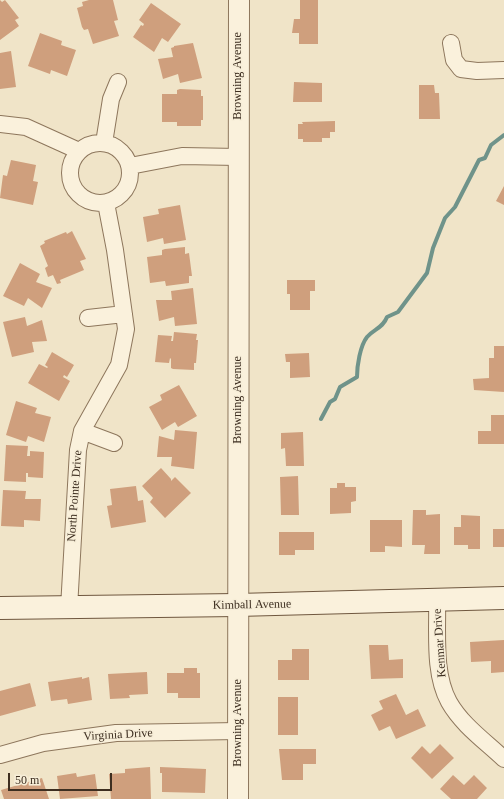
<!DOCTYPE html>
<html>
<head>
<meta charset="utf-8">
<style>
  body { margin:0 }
  #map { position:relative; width:504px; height:799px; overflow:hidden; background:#f0e4c8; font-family:Georgia,serif }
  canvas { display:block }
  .scale { position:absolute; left:8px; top:773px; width:104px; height:18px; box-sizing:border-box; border:2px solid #3d2e20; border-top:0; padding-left:5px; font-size:12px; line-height:14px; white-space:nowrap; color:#3d2e20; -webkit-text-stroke:3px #f7eed8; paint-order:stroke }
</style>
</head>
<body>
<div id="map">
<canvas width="504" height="799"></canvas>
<div class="scale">50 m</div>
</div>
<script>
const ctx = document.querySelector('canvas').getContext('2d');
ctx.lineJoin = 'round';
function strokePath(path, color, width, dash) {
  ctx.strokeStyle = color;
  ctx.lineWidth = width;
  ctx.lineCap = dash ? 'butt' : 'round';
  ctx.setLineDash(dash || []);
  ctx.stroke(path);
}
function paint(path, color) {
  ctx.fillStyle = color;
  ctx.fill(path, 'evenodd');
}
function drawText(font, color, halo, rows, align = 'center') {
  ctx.font = font + ' Georgia,serif';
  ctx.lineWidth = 3;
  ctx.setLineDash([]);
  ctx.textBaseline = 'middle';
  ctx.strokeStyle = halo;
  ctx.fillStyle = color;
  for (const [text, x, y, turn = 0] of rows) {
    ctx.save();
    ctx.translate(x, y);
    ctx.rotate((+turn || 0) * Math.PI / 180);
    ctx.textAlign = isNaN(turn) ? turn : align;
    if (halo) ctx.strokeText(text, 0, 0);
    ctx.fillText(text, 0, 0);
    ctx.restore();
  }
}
strokePath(new Path2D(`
  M321,419l9,-17 5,-3 5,-12 17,-10c0,-11 3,-31 10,-40 7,-8 16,-9 20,-20l11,-5 29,-39 6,-25 12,-30 10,-11 24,-47 6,-2 6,-13 13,-10`), '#6f938a', 4);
paint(new Path2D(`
  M0,0l2,2 3,-2 14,18 -4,2 4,6 -19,14z
  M89,0h24l5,20 -4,1 5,15 -26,8 -5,-15 -4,1 -2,-3 -5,-19 6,-2 -1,-4z
  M300,0h18v44h-19v-11h-7l2,-14h6z
  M151,3l30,21 -13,18 -6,-4 -8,14 -21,-15 8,-12 2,1 1,-2 -5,-4z
  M40,33l22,8 -1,4 15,5 -9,26 -16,-6 -1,4 -22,-8z
  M193,43l9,35 -22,5 -2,-9 -15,5 -5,-20 15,-2 -2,-9 3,-1v-1z
  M11,51l5,36 -16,2v-36z
  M294,82l28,1v19h-29z
  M419,85h15l1,8h4l1,26h-21z
  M180,89l21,1v6h2v24h-2v6h-24v-4h-15v-28h15v-4z
  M335,121v11h-5v6h-8v4h-19v-3h-5v-15h5l-1,-2z
  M11,160l25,5 -3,16 5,1 -5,23 -33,-7 3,-23 4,1z
  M504,186v19l-8,-4z
  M180,205l6,35 -22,4 -1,-6 -16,4 -4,-25 16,-3 -1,-5z
  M72,231l14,28 -6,2 4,9 -24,10 1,3 -4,1 -4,-9 -5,2 -3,-9 3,-2 -8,-20 5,-3 -1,-2 22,-9 1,2z
  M185,247v7l4,-1 3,23h-3v7l-23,3 -1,-5 -15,2 -3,-26 15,-2v-5l3,-1z
  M20,263l20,11 -4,8 16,6 -10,20 -14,-10 -4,8 -21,-10z
  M287,280h28v11h-5v19h-20v-16h-3z
  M193,288l4,36 -22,2 -1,-9 -15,4 -3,-21h16l-1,-9z
  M25,317l2,9 15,-6 5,21 -15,1 2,10 -22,5 -9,-35z
  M174,332l23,2 -1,6h2l-2,23h-2v7l-21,-1 -2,-1v-9l-1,-1 -1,5 -14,-1 3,-27 14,1 -1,5h2z
  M494,346h10v46l-30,-2 -1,-11 16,-1v-20h5z
  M52,352l22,13 -7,12 -3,-2 -1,2 7,4 -11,20 -31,-18 11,-19 8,4 1,-1 -3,-2z
  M309,353l1,24 -20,1v-16h-4l-1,-8z
  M179,385l18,31 -19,11 -3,-5 -13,8 -13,-23 13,-7 -2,-5z
  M16,401l21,7 -2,5 16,4 -7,25 -16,-6 -2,6 -20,-7z
  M491,415h13v29h-26v-13h13z
  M175,430l22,2 -3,37 -23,-3 1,-9h-15l2,-21 15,4z
  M303,432l1,34h-18l-1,-18 -4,1v-16z
  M6,445l22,1 -1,10h3v-5l14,1 -1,26 -15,-1v-4h-2v9l-22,-1z
  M161,468l10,11v2l4,-4 16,16 -26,25 -15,-16 3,-4 -11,-12z
  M298,476l1,39h-18l-1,-38z
  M337,483h8v4h11v14l-5,1v11l-21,1v-26h7z
  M136,486l2,15 5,-1 3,22 -35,6 -4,-22 5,-1 -2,-16z
  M3,490l23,1 -1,8h16l-1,22 -16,-1v7l-23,-1z
  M413,510h13v5l14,-1v40h-16l1,-9h-13z
  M461,515l19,1v33h-12v-4h-14v-18h7z
  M370,520h32v27l-17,-1v6h-15z
  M493,529h11v18h-11z
  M279,532h35v18h-19v5h-16z
  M504,640v32l-13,1v-12l-20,1 -1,-20z
  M369,645h19l1,15 14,-1v19l-32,1z
  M292,649h17v31h-31v-20h14z
  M184,668h13v5h3v25h-22v-5h-11v-20h17z
  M147,672l1,22 -19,1 1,3 -20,1 -2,-25z
  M82,677v2l7,-2 3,23 -24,4 -1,-5 -16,2 -3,-19z
  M30,683l6,23 -36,10v-25z
  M396,694l10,21 12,-6 8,17 -30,13 -6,-13 -11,5 -8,-16 12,-6 -4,-8z
  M278,697h20v38h-20z
  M440,744l14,14 -22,21 -21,-21 11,-12 8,8z
  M279,749h37v15h-13v16h-21z
  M150,767l1,32h-40l-2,-25 16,-1v-4z
  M160,767l46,2 -1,24 -43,-1v-19h-2z
  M76,773l1,4 18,-3 3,22 -38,3 -3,-23z
  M453,775l11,10 10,-10 13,13 -10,11h-26l-11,-10z
  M42,778l7,21h-45l-3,-9z`), '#cf9f7d');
const minor = new Path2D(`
  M451,43l3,17 7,9 16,2 27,-1
  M0,124l26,3 53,24
  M70 173a30 30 0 1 1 60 0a30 30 0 1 1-60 0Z
  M104,143l7,-44 7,-17
  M130,166l52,-10 56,1
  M88,318l36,-4
  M82,431l32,12
  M437,600c1,32 -4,73 12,102 13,23 36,39 55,57
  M69,608l9,-158 4,-19 37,-66 7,-36 -11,-79 -9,-47
  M0,755l43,-12 73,-10 122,-2`);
const tertiary = new Path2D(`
  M238,799l1,-799`);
const secondary = new Path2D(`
  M0,608l237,-3 267,-7`);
strokePath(minor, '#8d765c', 18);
strokePath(tertiary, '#8d765c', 22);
strokePath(secondary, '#6f573f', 24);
strokePath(minor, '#faf1dc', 16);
strokePath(tertiary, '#faf1dc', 20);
strokePath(secondary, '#faf1dc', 22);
drawText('12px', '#3d2e20', '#f7eed8', [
  ["Browning Avenue",238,76,-90],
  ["Browning Avenue",238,400,-90],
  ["North Pointe Drive",75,496,-86],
  ["Kimball Avenue",252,605,-1],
  ["Kenmar Drive",440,643,-94],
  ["Browning Avenue",238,723,-90],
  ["Virginia Drive",118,735,-3]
]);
</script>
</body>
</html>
